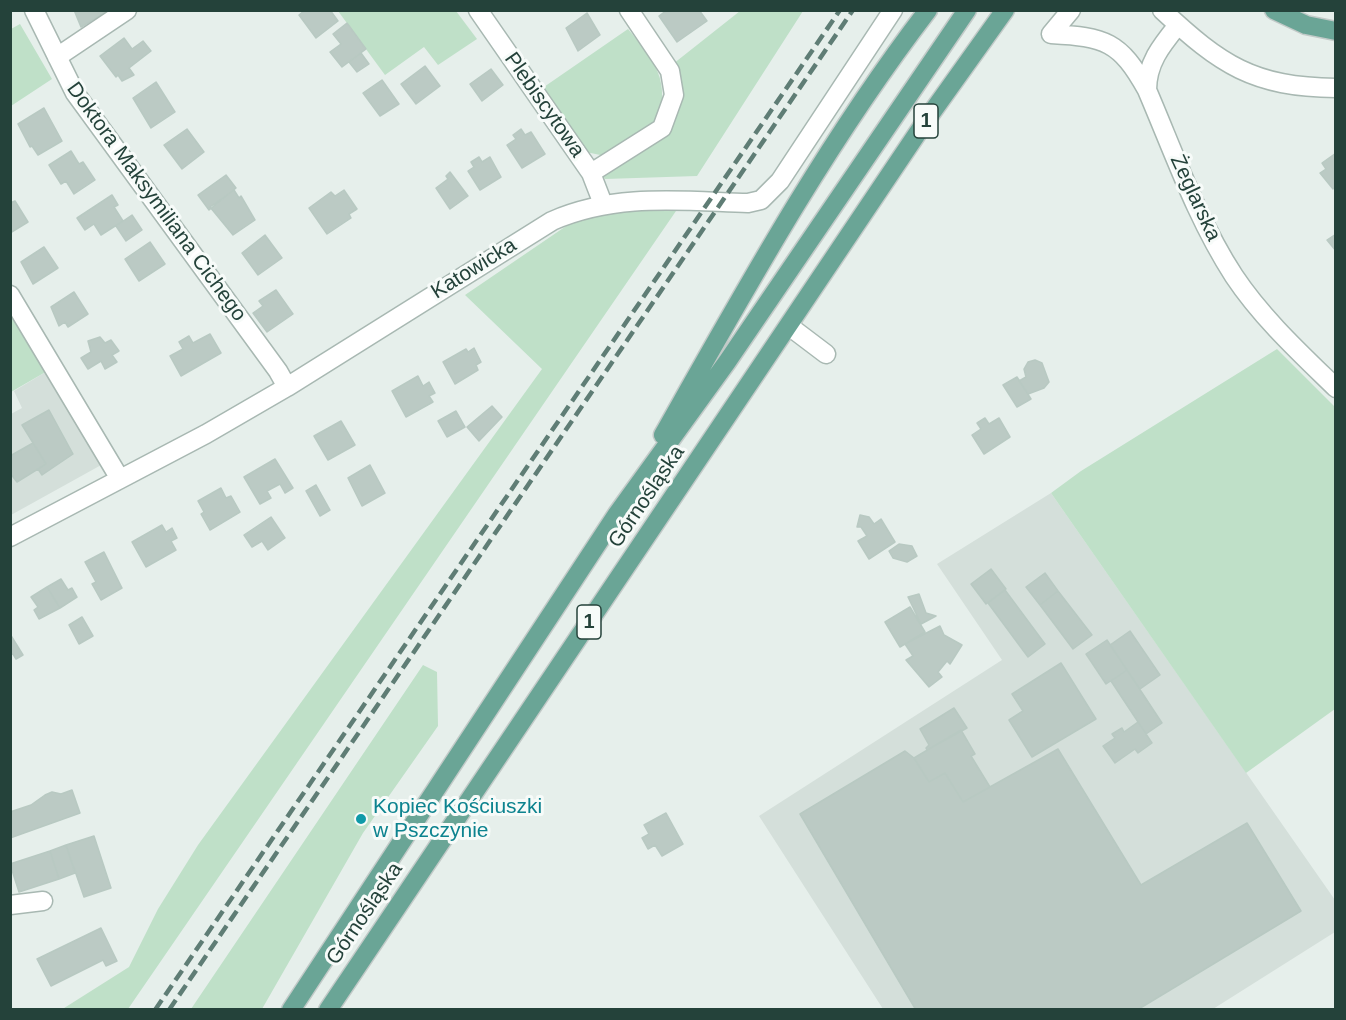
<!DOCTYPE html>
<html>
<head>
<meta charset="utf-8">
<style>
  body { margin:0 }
  #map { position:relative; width:1346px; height:1020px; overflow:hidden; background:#e6efeb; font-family:Arial,sans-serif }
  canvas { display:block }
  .frame { position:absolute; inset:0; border:12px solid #24423a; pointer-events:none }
</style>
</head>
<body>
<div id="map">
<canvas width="1346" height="1020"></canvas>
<div class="frame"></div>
</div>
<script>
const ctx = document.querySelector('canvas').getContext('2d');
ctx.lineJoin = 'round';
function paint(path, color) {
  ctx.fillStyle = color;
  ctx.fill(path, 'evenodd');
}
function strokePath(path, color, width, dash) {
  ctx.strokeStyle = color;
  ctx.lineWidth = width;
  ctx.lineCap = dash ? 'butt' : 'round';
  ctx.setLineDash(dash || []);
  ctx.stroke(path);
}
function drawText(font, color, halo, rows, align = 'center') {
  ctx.font = font + ' Arial,sans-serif';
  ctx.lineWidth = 6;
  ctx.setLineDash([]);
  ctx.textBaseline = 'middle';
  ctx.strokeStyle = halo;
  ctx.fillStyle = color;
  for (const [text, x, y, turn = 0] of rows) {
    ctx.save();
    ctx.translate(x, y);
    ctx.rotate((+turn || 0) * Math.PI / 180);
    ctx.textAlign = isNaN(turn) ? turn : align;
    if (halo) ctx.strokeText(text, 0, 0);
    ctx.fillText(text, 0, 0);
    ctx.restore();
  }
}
paint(new Path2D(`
  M49,370l54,94 -92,51v-101l11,-6 -8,-17z
  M1051,493l284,407v32l-122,77h-330l-124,-193 243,-156 -65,-96z`), '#d4dfda');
paint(new Path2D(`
  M338,11h118l21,28 -39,26 -14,-18 -39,28z
  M740,11h63l-106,165 -92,3 -5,-7 68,-42 16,-34 -11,-32z
  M20,24l32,55 -41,27v-77z
  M628,29c27,32 43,52 29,95l-52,32 -19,-4 -45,-63z
  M661,204l15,7 -548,798 -67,1 68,-43 29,-58 40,-64 344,-476 -77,-74 113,-77z
  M10,310l39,60 -38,22h-1z
  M1277,349l58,58v302l-89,64 -195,-280 30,-22z
  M423,665l14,7 1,54 -75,107 -101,176h-71z`), '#bfe0c8');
const building = new Path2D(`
  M74,10h35l-28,17z
  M305,10h25l8,11 -22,17 -17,-23z
  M667,10h32l8,11 -30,21 -18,-26z
  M587,13l13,22 -22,16 -12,-23z
  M347,23l19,26 -24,18 -12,-15 11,-8 -8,-10z
  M124,38l8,11 11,-8 8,10 -22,17 5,7 -12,6 -4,-6 -2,2 -16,-21z
  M361,53l8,11 -12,8 -8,-10z
  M425,66l15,20 -24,18 -15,-20z
  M491,69l12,16 -21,16 -12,-17z
  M382,80l17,24 -19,12 -17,-23z
  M156,82l19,30 -24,16 -18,-30z
  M44,108l18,33 -24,14 -6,-9 -2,1 -12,-23z
  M187,129l17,23 -22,17 -18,-24z
  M521,129l4,6 6,-3 14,22 -23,14 -15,-23 9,-6 -3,-4z
  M71,151l8,13 4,-2 12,18 -21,14 -8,-13 -5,3 -12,-19z
  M1336,153v34l-3,2 -13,-16 6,-4 -4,-6z
  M479,157l3,5 8,-5 11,20 -21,13 -12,-19 6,-4 -3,-5z
  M450,172l18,24 -18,13 -14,-21 12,-9 -2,-3z
  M226,175l10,13 -27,22 -11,-15z
  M234,190l5,8 2,-2 14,24 -22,15 -23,-28z
  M344,190l13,19 -8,5 2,4 -24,16 -18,-26 22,-16 4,4z
  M112,195l6,10 -4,2 9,14 -22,14 -7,-11 -9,6 -8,-12z
  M15,201l13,21 -18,11v-30z
  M132,215l10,15 -16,11 -10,-15z
  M1336,234v17l-9,-11z
  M265,235l17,23 -24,17 -16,-22z
  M150,242l15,22 -26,17 -14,-22z
  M44,247l14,21 -25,16 -12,-22z
  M276,290l17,24 -26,18 -14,-19 10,-7 -4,-5z
  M74,292l14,22 -20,13 -3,-5 -6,4 -8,-19z
  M210,334l11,19 -40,23 -11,-20 13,-7 -4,-7 10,-6 4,7z
  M100,337l5,6 6,-3 8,11 -7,4 5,7 -12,7 -4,-8 -13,8 -7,-11 10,-6 -3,-11z
  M474,348l7,14 -5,3 2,5 -23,14 -12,-22 23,-13 2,3z
  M1035,360l7,3 7,19 -5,6 -16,6 -9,-13 7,-4 -2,-8 4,-7z
  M418,376l5,10 6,-4 6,11 -6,3 4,6 -27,15 -14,-26z
  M1017,377l14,22 -14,8 -14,-22z
  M492,406l10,11 -23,24 -12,-14z
  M49,410l24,44 -31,21 -4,-6 8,-5 -24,-39z
  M456,411l9,16 -18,10 -9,-16z
  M985,418l4,6 10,-6 11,19 -26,17 -12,-19 9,-6 -4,-6z
  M341,421l14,24 -27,15 -14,-24z
  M33,443l13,21 -29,18 -7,-9v-17z
  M275,459l18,29 -8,5 -5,-9 -13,7 4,7 -11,6 -16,-27z
  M370,465l15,28 -23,13 -14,-28z
  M316,485l14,25 -10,6 -14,-25z
  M221,488l5,10 5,-2 9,16 -30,18 -9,-16 3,-2 -6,-11z
  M860,515l9,2 5,7 7,-5 14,23 -26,17 -11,-18 9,-5 -6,-9h-4z
  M271,517l14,21 -17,12 -6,-9 -10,6 -8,-12z
  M162,525l4,7 6,-4 5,10 -6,3 5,9 -30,17 -14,-25z
  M899,544l13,2 5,10 -10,6 -14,-4 -4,-7z
  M104,552l18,36 -21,12 -9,-16 4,-2 -11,-20z
  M991,569l15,20 -20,15 -15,-20z
  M1045,573l13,18 -18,14 -14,-18z
  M61,579l7,11 4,-2 5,9 -17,11 -13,-21z
  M47,587l13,21 -21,11 -5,-9 4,-3 -7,-10z
  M1005,590l40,54 -17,13 -40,-54z
  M1058,591l34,44 -19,14 -33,-44z
  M919,594l7,19 10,3 -15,8 -13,-27z
  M910,607l15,25 -25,15 -15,-25z
  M82,617l11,19 -14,8 -10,-19z
  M940,626l4,9 18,10 -12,19 -3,-3 -9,11 4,5 -13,10 -23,-27 7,-4 -8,-12z
  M1130,631l30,44 -20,14 -30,-44z
  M10,634l13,21 -7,4 -3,-5 -3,1z
  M1107,640l20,30 -21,14 -20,-30z
  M1061,663l35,56 -64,38 -23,-37 14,-9 -11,-17z
  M1127,670l35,53 -16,11 -35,-53z
  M954,708l13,20 -40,22 -1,-2 3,-3 -9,-16z
  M1138,722l14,21 -14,10 -3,-4 -20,14 -12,-17 12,-8 -3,-4 10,-6 2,4z
  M961,730l14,24 -4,2 19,31 -27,15 -18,-29 -16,9 -15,-24z
  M1058,749l83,136 106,-62 54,88 -164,99h-221l-116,-196 105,-63 9,7 15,24 16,-9 18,29z
  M72,790l8,23 -70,25v-26l21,-7 14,-10 7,-3 9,2z
  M666,813l17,31 -21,12 -7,-11 -7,4 -6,-11 7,-4 -5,-9z
  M94,836l17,52 -27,9 -18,-52z
  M66,845l9,28 -16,6 -9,-28z
  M50,851l9,28 -40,13 -9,-28z
  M101,928l16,33 -11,5 -3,-6 -52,26 -14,-27z`);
paint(building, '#bbcac4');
strokePath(building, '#b8c9c2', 1.5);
const minor = new Path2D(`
  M34,10l41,83 203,278 9,16
  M478,10l113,163 12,31
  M1162,10c59,55 91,77 174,78
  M1051,34c54,3 69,7 96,56 27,63 50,129 87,186 28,42 66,77 102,112
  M1051,34l20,-24
  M57,57l70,-47
  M1147,90c0,-27 14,-44 31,-65
  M591,173l71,-45 12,-33 -4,-24 -41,-61
  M10,295l110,184
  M789,326l37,28
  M10,537l196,-103 81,-47 265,-166c64,-28 128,-20 196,-18l13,-3 19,-19 113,-171
  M10,905l33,-4`);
const major = new Path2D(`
  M1274,10l32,15 30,6
  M663,435c82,-145 163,-292 265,-425
  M291,1010l326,-496 110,-152 240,-352
  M328,1010l597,-888 80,-112`);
strokePath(minor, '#a8b8b2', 21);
strokePath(major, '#c2cac8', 21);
strokePath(minor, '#fff', 18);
strokePath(major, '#6aa596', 18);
strokePath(new Path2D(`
  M155,1010l685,-1000
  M169,1010l684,-1000`), '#5f7d75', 4.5, [12, 6]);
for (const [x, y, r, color] of [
  [361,819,6,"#0f9aa8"]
]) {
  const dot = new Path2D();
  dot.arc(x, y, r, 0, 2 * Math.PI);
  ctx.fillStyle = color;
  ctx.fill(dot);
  strokePath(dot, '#f7fbf9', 2);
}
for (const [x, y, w] of [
  [926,121,24],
  [589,622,24]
]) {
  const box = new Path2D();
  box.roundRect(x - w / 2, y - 17, w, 34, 4.5);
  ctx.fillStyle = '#f7fbf9';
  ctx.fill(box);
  strokePath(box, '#24423a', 1.5);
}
drawText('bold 20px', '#24423a', null, [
  ["1",926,121],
  ["1",589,622]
]);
drawText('21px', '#24423a', '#f7fbf9', [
  ["Plebiscytowa",544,105,55],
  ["Żeglarska",1195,198,65],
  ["Doktora Maksymiliana Cichego",156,202,54],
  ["Katowicka",474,269,-32],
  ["Górnośląska",647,497,-56],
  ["Górnośląska",365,914,-56]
]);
drawText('21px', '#0d838f', '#f7fbf9', [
  ["Kopiec Kościuszki",373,807],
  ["w Pszczynie",373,831]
], 'left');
</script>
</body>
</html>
